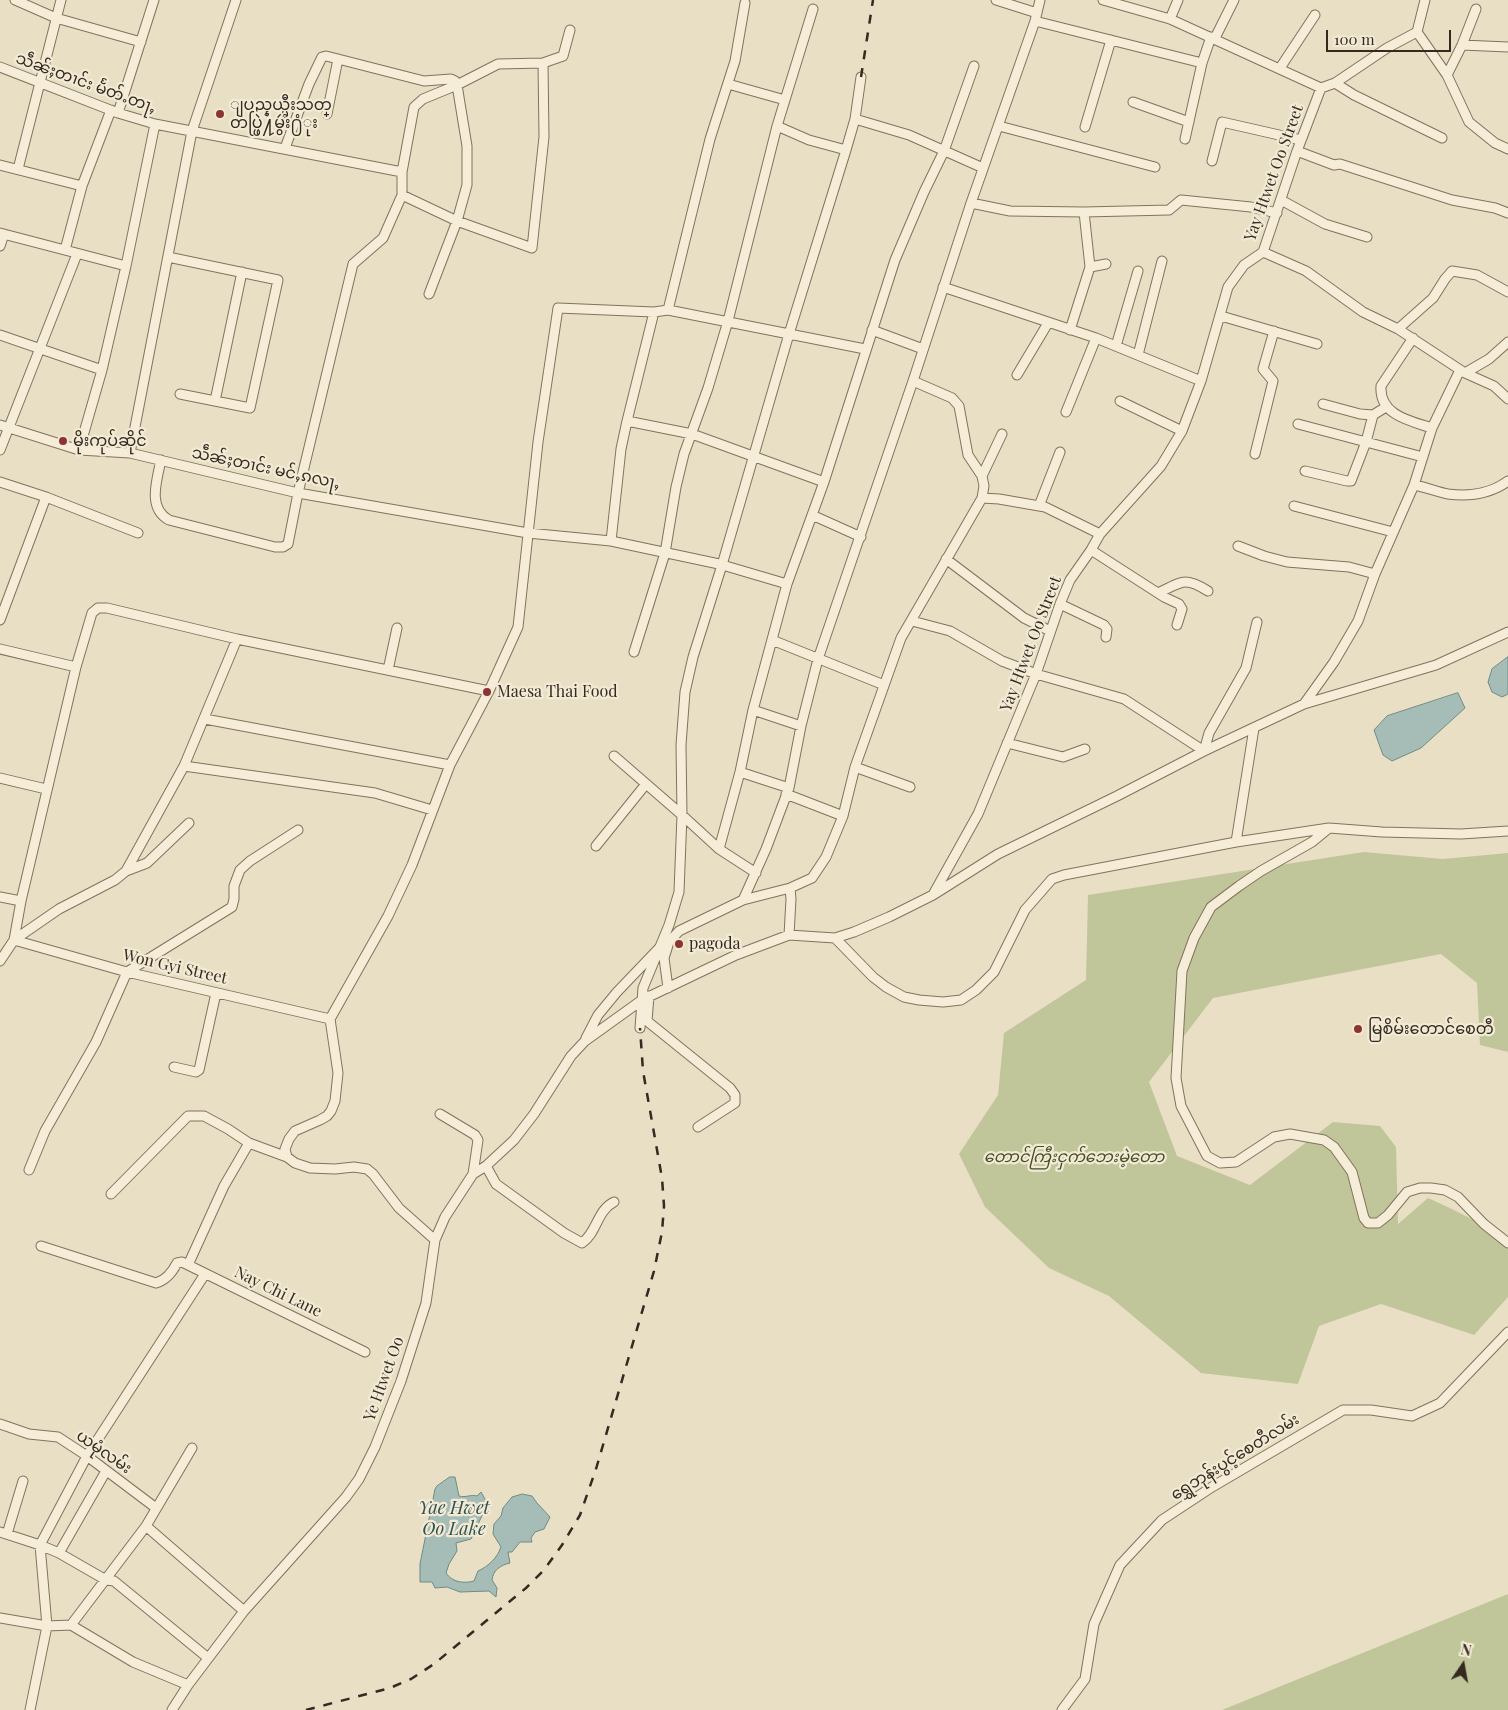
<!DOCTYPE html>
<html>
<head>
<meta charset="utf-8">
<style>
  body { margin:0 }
  #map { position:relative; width:1508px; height:1710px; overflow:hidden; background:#e9dfc5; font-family:"Playfair Display",serif }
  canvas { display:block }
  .north { position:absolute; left:1438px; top:1640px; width:50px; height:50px; -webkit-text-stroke:4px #f2ead4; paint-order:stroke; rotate:12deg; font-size:14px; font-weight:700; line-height:20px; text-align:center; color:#342a20 }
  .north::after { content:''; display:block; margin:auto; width:18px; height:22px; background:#342a20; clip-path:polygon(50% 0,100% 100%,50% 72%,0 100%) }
  .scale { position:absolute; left:1326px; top:30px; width:125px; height:22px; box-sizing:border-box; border:2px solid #342a20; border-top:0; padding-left:6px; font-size:15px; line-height:18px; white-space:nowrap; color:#342a20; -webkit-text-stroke:4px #f2ead4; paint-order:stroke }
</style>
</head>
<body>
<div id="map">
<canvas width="1508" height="1710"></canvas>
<div class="north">N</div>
<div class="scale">100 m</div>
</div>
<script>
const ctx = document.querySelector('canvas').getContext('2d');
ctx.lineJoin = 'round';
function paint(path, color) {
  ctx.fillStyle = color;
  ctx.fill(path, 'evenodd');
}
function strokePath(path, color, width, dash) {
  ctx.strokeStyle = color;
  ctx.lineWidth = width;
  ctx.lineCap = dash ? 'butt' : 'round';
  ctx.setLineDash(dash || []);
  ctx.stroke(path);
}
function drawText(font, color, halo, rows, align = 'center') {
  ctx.font = font + ' "Playfair Display","Noto Sans Myanmar",serif';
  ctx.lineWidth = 4.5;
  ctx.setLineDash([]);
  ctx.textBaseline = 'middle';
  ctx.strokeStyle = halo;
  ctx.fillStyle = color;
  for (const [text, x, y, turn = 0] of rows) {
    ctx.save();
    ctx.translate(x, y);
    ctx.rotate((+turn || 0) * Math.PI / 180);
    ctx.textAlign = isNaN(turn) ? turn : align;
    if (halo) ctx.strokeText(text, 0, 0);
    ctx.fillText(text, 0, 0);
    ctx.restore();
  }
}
paint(new Path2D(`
  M1364,852l79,7 65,-6v199l-28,-7 -3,-62 -36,-29 -228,44 -64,84 28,74 73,29 83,-63 47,4 16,21 2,77 30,-26 24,11 53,27 3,5v56l-34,38 -93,-31 -62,22 -21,58 -97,-11 -92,-77 -60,-28 -64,-61 -26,-53 39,-59 6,-62 82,-53 2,-85z
  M1508,1594v116h-286z`), '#c1c69a');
const water = new Path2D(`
  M1508,657v37l-6,3 -10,-5 -4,-10 4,-13z
  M1458,693l7,15 -44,40 -29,13 -9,-6 -9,-25 13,-14z
  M450,1477h5l4,19c7,2 12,-2 18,0l4,-4 4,7 2,6 -16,34 -15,4 1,8 -8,13 -3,9c6,9 17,11 28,8l4,-10c11,-5 19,-13 23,-24l-8,-13 1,-10 7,-8 2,-8 9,-11 10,-3 10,2 5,7 13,14 -6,12 -9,3 -4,6 1,4h-12l-8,10h-4l2,11c-9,2 -17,7 -18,17l5,8 -1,9 -7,-6 -29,1 -13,-5 -12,1 -3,-6h-12v-18l15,-75 2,-3z`);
paint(water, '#a6bdb7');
strokePath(water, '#6e8b84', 1);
const minor = new Path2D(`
  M15,0l41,18 85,24
  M996,0l41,13
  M1103,0l67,19 151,69
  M1170,19l8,-19
  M1035,21l167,42
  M1417,32l30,43 22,47 26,21 13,6
  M1215,38l19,-38
  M1462,45l14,-36
  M0,67l118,46 37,11 247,48
  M1280,68l35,-53
  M1447,75l15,-30 46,2
  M1335,83l19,12 88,43
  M728,84l57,16
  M1133,102l56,20
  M118,113l36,-113
  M327,114l11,-55
  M855,119l54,16 74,33
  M777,126l32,14 37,10
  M999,126l156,41
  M1085,127l26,-87
  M1185,139l17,-76 9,-26
  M285,148l24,-64 13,-27 4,-1 12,3 86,22 27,-2 4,2 2,4 10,61v39l-10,36 -28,73
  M1297,151l37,14 6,-1 112,36 43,8 13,5
  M1212,161l10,-39 79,18
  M0,165l82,21
  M18,169l43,-169
  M402,195l55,26 75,27 12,-111 -1,-74
  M1281,200l44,24 42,13
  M971,203l39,8 74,1 85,-2 12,-10 70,7 26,6
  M0,233l126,33
  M0,246l4,-12
  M65,250l17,-64 29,-76
  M1263,252l43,19 57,41 35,17 67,44 29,13 14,13
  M168,257l110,23 -28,128 -70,-14
  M1090,267l16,-3
  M943,287l153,51 105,43
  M668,310l197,39
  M1221,316l96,28
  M1398,329l35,-31 12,-19 7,-8 25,4 31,17
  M872,330l51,19
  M1070,330l20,-63 -6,-55
  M0,335l102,35
  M1413,338l-32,48c-2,29 29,35 51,42
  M1116,346l22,-75
  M1138,355l24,-94
  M1465,373l24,-14 19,-17
  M1017,375l31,-52
  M913,381l39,17 7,8 9,49 14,21 2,10 -2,12 17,1 46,8 55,27
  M215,401l27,-129
  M1120,401l62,30
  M1323,404l37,10 13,1 13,-8
  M1066,412l30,-74
  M627,421l65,13 132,48
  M1298,424l125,33
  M0,425l79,25 51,3 168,40 230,40 83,8 108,23 68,20
  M0,450l77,-196
  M79,450l23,-80 24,-104 29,-142
  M130,453l62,-322 44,-131
  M1255,454l18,-73 -10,-12 11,-38
  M161,460c-4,20 -14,48 8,60l106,27h8l5,-3 10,-51 55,-229 30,-26 19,-43v-23l12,-65 9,-8 34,-14 41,-21 45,-1 20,-7 7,-26
  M1305,471l42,10h4l15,-39 7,-27
  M982,476l20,-42
  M0,482l46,15 92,36
  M1414,485c12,2 23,7 34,9 23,3 42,0 60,-13
  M1039,506l21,-54
  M1294,506l99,26
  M812,515l49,22
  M611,541l10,-92 6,-28 27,-109
  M1238,546l26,10 23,6 62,5 26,7
  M1091,550l73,47 15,7 3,5 -5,16
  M946,559l78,59 26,13
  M1158,593c24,-11 26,-17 50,-2
  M1060,604l44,21 3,4 -1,8
  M0,620l46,-123
  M912,621l38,10 52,30 34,13 88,25 80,52 5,-18 37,-65 11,-46
  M772,640l112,45
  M0,649l76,18
  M634,652l31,-99 11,-66 8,-33 24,-66 20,-67 49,-195 36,-117
  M388,670l9,-42
  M1304,704l30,-42 24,-41 17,-47 39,-89 18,-57 28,-58
  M753,710l48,16
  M205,719l245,46
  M1007,743l56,14 22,-8
  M614,756l68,59 37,34 37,24
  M184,766l191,27 57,17
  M855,767l55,20
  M740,772l49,16
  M0,778l46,11
  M786,794l57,22
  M1329,828l-17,14 -51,29 -22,15 -28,21 -17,31 -12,33 -6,107 5,28 26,50 13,7 16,-1 38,-25 16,-3 34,6 10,7 18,25 12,46 4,5h10l10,-8 19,-23 13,-4h11l14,2 13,7 26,27 24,19
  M1236,842l18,-114
  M596,846l50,-62
  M719,849l21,-77 13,-62 34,-126 37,-102 71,-222 29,-68 20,-41 30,-85
  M126,871l21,-8 42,-40
  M934,893l44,-79 58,-140 24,-70 10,-24 21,-30 9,-16 61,-68 21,-35 19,-50 27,-94 16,-22 19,-13 34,-101 24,-63 14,-5 52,-35 30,-16 8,-32
  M0,897l21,4
  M743,900l47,-12 22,-10 14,-21 17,-41 12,-49 46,-129 81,-140
  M789,935l2,-36 -1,-11
  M835,938l38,39 13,10 18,10 15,3 24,2 18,-2 15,-10 18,-18 31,-62 27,-31 12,-4 172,-33 93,-14 53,4 79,2 47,-3
  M14,940l7,-39 55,-234 16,-54 6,-5h9l130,31 252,52
  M14,940l113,32 203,47
  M0,961l14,-21 45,-31 56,-29 11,-9 58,-105 53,-127
  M668,988l-4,-30 5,-16
  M649,996l-2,25 83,67 5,7v8l-37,24
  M640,1028l3,-40 26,-63 10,-33 3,-77 -1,-70 4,-53 8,-35 29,-92 67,-231 57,-184 9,-31 6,-42
  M586,1038l12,-23 19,-23 44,-46 8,-4 10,-11 64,-31 23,-51 23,-61 12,-62 17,-67 95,-278 58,-178 64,-182 5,-21
  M174,1067l22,5 3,-2 17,-77
  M440,1114l35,21 3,5 -5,34
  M287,1157l-2,-8 4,-10 6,-8 25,-11 7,-4 4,-5 4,-10 3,-28 -8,-54 58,-103 24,-51 38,-100 39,-74 29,-64 20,-185 20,-134 96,4 14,-2 42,-171 25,-78 10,-58
  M486,1166l10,18 68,49 18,10c15,-10 15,-33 32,-41
  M29,1170l16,-39 51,-89 31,-70 105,-65 2,-8v-13l6,-16 10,-9 48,-31
  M111,1194l77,-78h16l24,13 21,14 38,14 8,6 15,5 25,1 19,-2 13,2 6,5 26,34 36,32
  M41,1246l115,37c10,-3 16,-10 21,-20l5,-1 183,90
  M188,1265l36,-79 25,-43
  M0,1424l29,10 29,3 29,19 69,52
  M146,1526l98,85
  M0,1532l40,13 19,8 47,27 8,1 94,77
  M7,1534l16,-53
  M59,1553l47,-82
  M0,1618l47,8 24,-1 62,37 55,23
  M71,1625l75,-99 46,-78
  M30,1710l17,-84 -7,-81 47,-89 118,-182
  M172,1710l16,-25 56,-74 102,-114 13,-18 16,-32 26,-66 25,-78 9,-63 10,-23 28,-43 13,-8 28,-26 20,-26 37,-58 14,-15 57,-41 94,-45 53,-20 46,3 19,-6 35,-15 44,-22 65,-41 119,-58 87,-45 100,-47 132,-39 72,-33
  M1062,1710l23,-31 9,-55 26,-59 42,-45 50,-33 131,-77h28l41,6 28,-13 68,-71`);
strokePath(minor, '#83725d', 11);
strokePath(minor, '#f5edd8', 9);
strokePath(new Path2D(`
  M861,77l12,-77
  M306,1710l84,-22 21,-9 23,-15 92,-76 18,-18 18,-25 18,-30 16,-46 58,-198 8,-39 2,-26 -2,-28 -19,-107 -3,-43`), '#342a20', 2.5, [9, 9]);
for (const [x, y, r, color] of [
  [220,114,5,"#8c3433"],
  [63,441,5,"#8c3433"],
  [487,692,5,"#8c3433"],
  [679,944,5,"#8c3433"],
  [1358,1029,5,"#8c3433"]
]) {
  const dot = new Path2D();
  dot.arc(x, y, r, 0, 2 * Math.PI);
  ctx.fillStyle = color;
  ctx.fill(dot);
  strokePath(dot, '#f2ead4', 2);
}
drawText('16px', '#342a20', '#f2ead4', [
  ["သဵၼ်ႈတၢင်း မႅတ်ႉတႃႇ",86,83,20],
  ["Yay Htwet Oo Street",1274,173,-70],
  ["သဵၼ်ႈတၢင်း မင်ႇၵလႃႇ",266,468,12],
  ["Yay Htwet Oo Street",1031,644,-69],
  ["Won Gyi Street",175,967,13],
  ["Nay Chi Lane",278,1292,26],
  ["Ye Htwet Oo",384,1379,-70],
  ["ယမုံလမ်း",104,1452,35],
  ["ရွှေဘုန်းပွင့်စေတီလမ်း",1235,1457,-32]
]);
drawText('16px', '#342a20', '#f2ead4', [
  ["ျပည္နယ္မီးသတ္",230,105],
  ["တပ္ဖြဲ႔မွဴး႐ံုး",230,123],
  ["မိုးကုပ်ဆိုင်",73,441],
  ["Maesa Thai Food",497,692],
  ["pagoda",689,944],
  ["မြစိမ်းတောင်စေတီ",1368,1029]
], 'left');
drawText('italic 16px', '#444f28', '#f2ead4', [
  ["တောင်ကြီးငှက်ဘေးမဲ့တော",1074,1157]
]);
drawText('italic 18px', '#305351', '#f2ead4', [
  ["Yae Hwet",454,1508],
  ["Oo Lake",454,1529]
]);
</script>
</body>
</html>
